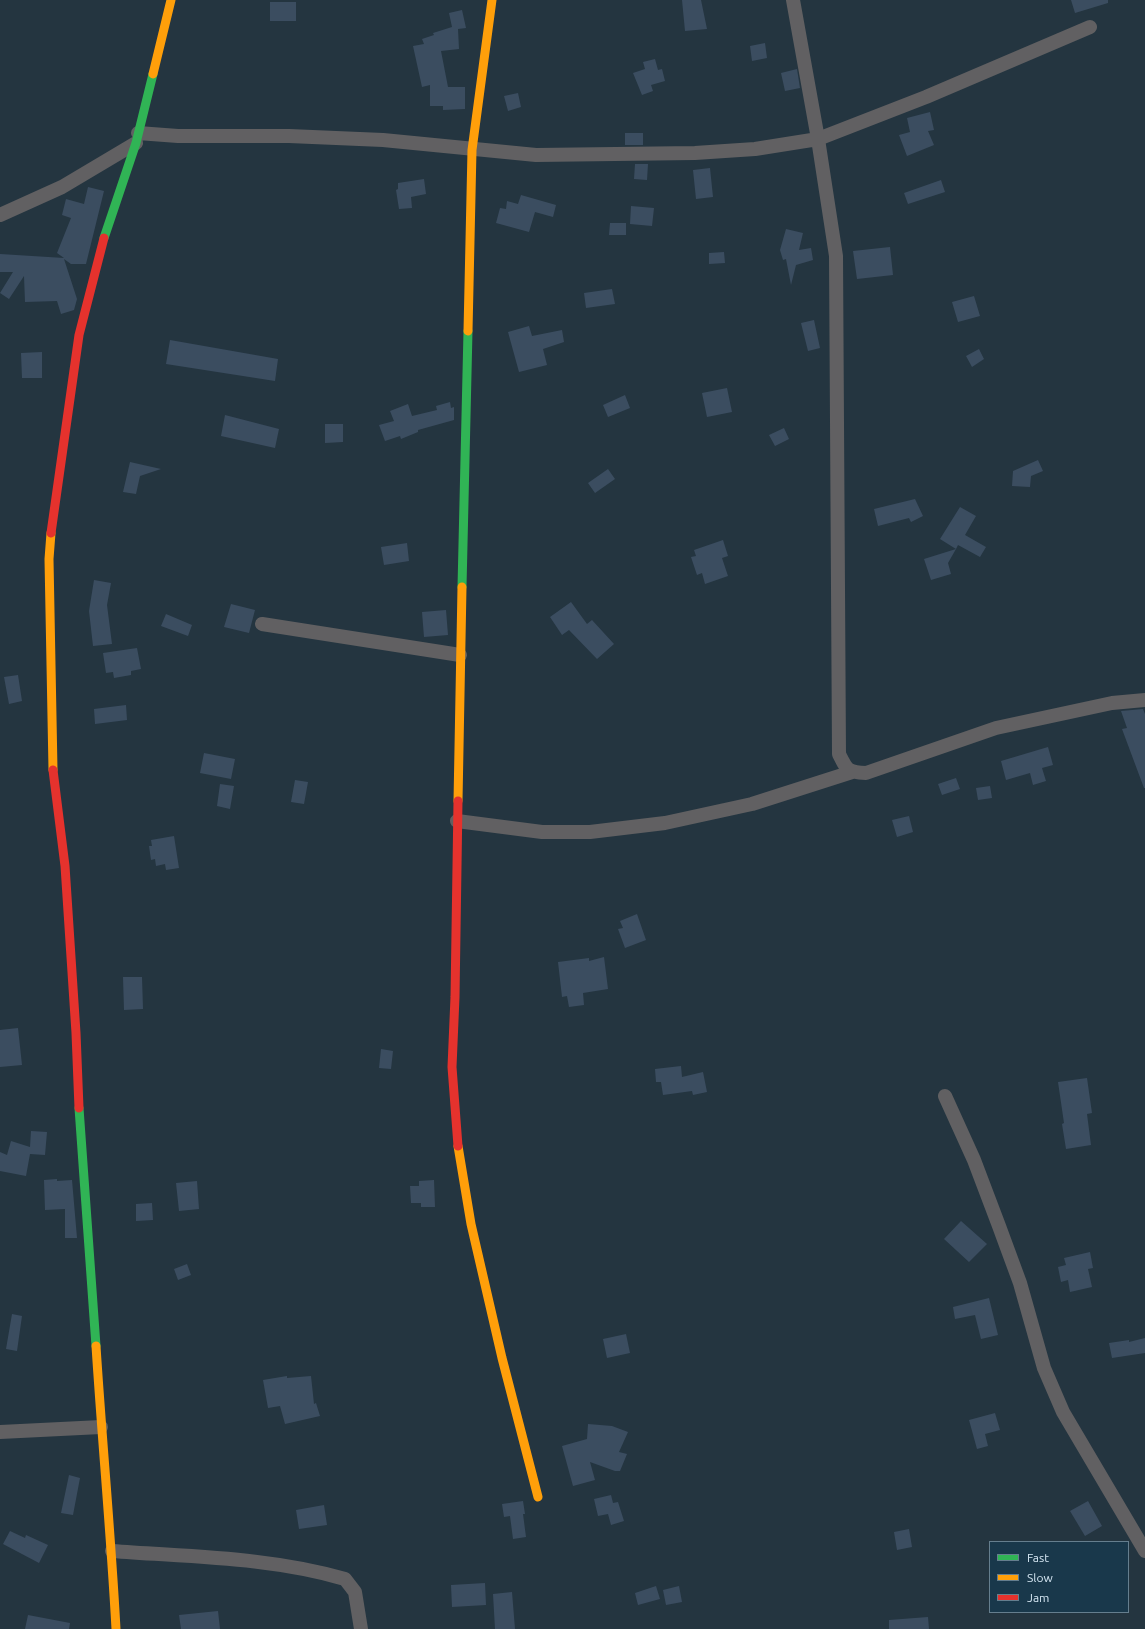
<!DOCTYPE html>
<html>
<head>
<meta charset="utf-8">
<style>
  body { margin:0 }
  #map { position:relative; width:1145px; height:1629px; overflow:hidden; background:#243540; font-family:Ubuntu,sans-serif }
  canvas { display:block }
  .legend { position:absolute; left:989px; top:1541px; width:140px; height:72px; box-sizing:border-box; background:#19384b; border:1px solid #657e8e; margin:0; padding:5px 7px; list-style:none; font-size:12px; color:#d6e7f3 }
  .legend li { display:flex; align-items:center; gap:8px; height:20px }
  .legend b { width:20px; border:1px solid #657e8e }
</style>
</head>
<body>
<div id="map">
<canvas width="1145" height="1629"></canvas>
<ul class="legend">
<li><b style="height:5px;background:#30b455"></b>Fast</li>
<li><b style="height:5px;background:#ff9f0a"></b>Slow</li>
<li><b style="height:5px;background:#e5322d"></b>Jam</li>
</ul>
</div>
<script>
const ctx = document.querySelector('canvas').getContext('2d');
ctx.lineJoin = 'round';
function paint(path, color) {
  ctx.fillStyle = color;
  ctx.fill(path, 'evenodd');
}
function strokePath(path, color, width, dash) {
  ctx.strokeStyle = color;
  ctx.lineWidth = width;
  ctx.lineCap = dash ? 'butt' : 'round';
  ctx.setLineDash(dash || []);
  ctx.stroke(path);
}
paint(new Path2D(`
  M682,0h19l6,29 -22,2z
  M1071,0h37v3l-33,10z
  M270,2h26v19h-26z
  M462,10l4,18 -8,1 1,20 -18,2 7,36h17v22l-22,1v-4h-13v-21l-8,2 -9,-41 11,-2 -2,-5 12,-4 -1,-2 19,-6 -3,-14z
  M765,43l2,15 -15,3 -2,-15z
  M655,59l3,11 4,-1 3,12 -14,4 2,6 -11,4 -9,-22 12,-4 -2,-7z
  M797,69l3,19 -15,3 -4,-18z
  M518,93l3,14 -13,4 -4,-15z
  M930,112l4,18 -6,1 6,14 -27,11 -8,-21 11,-3 -3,-14z
  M625,133h18v12h-18z
  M635,164h13l-1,16 -13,-1z
  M710,168l3,29 -17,2 -3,-29z
  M424,179l2,15 -15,3 1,11 -13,1 -3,-19 2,-1v-6z
  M941,180l4,12 -37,12 -4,-11z
  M88,187l16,4 -18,73h-15l-7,-5 13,40 -3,11 -13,4 -4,-13 -32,1 -1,-26 -15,23 -9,-6 13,-21h-13v-18l64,4 -7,-5 14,-35 -9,-3 4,-16 18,5z
  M521,195l35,10 -3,12 -18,-5 -6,20 -33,-9 4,-15 6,1 1,-8 11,3z
  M631,206l23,2 -2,18 -22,-2z
  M610,223h16v12h-17z
  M786,229l17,4 -4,17 12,-2 2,12 -17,5 -5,20 -5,-26 -3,1 -3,-10z
  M890,247l3,28 -36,4 -4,-28z
  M724,252l1,11 -16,1v-11z
  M612,289l3,15 -29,4 -2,-15z
  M974,296l6,20 -22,6 -6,-20z
  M814,320l6,28 -12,3 -7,-28z
  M529,326l3,10 30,-6 2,12 -21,7 4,16 -28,7 -11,-40z
  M170,340l108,19 -3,22 -109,-17z
  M979,349l5,10 -12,8 -6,-11z
  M42,352v26h-20l-1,-25z
  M727,388l5,24 -25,5 -5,-24z
  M625,395l5,13 -22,9 -5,-12z
  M450,402l1,6 3,-1v13l-36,10v2l-17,7 -1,-3 -15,5 -6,-16 15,-4 -4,-10 18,-7 4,12 25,-6 -1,-4z
  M225,415l54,14 -4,19 -54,-12z
  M325,424h18v18l-18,1z
  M784,428l5,11 -14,7 -6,-11z
  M1038,460l5,11 -12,5 -1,11 -18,-1 1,-15z
  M130,462l31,7 -21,7 -4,18 -13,-2z
  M608,469l7,10 -20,14 -7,-10z
  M915,499l8,17 -12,6 -2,-4 -31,8 -4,-17z
  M960,507l16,9 -11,19 21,12 -6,10 -22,-12 -2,4 -16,-10z
  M723,540l5,16 -6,2 6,18 -23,8 -3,-11 -5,2 -6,-18 5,-1 -2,-6z
  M407,543l2,18 -25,4 -3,-18z
  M956,549l-8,14 3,11 -20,6 -7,-21z
  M94,580l17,3 -4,22 5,39 -19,2 -4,-35z
  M571,602l16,22 5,-4 22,24 -17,15 -28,-29 -7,5 -12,-18z
  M231,604l24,6 -6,23 -25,-6z
  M446,610l2,25 -24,2 -2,-25z
  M166,614l26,11 -4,11 -27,-10z
  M137,648l4,21 -10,2v4l-17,3 -1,-6 -7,1 -3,-20z
  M18,675l4,26 -13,3 -5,-27z
  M126,705l1,15 -32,4 -1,-15z
  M1143,709l2,5v74h-1l-22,-59 5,-1 -6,-17z
  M1048,747l5,18 -11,3 4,13 -13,4 -3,-12 -24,7 -5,-19z
  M204,753l31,6 -4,20 -31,-6z
  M956,778l4,11 -18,6 -4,-11z
  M295,780l13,2 -4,22 -13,-2z
  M220,784l14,2 -4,23 -13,-3z
  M990,786l2,12 -14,2 -2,-12z
  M909,816l4,16 -16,5 -5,-17z
  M174,836l5,32 -13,2 -1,-6 -9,2 -1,-7 -4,1 -2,-14h3l-1,-6z
  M637,914l9,26 -21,8 -7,-19 5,-1 -3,-7z
  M604,957l4,32 -25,4 1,12 -15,2 -2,-11 -5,1 -4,-35 31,-4v3z
  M123,977h19l1,32 -19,1z
  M18,1028l4,37 -22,2v-37z
  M381,1049l12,2 -2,18 -12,-1z
  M681,1066l1,11 21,-5 4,20 -14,3 -1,-4 -29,4 -2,-13h-5l-1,-13z
  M1087,1078l5,35 -5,1 4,31 -25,4 -4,-25 2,-1 -6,-41z
  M31,1131l16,1 -2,23 -15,-1 -4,22 -26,-5v-19l7,3 4,-14 19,6z
  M57,1179v2l15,-1 5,58h-12v-29l-20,1 -1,-30z
  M434,1180l1,27h-14v-4h-10l-1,-17h9v-5z
  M197,1181l2,28 -20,2 -3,-28z
  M152,1203l1,17 -17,1v-17z
  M961,1221l26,23 -18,18 -25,-23z
  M1090,1252l3,16 -5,1 4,18 -22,5 -2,-12 -7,2 -3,-15 8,-2 -2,-7z
  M187,1264l4,11 -13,5 -4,-11z
  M989,1298l9,37 -17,4 -6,-24 -20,4 -2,-12z
  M12,1314l10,2 -5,35 -11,-2z
  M626,1334l4,19 -23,5 -4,-19z
  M1145,1338v15l-33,5 -3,-15 20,-3v2z
  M287,1376v2l24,-2 3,28 2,-1 4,13 -35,8 -5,-18 -12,2 -5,-28z
  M995,1413l5,17 -15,4 3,12 -11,3 -8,-29z
  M588,1424l24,2 16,6 -9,20 8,2 -7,17h-5l-25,-9 5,18 -22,6 -11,-40 25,-7z
  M69,1475l11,3 -7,37 -12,-2z
  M611,1495l2,8 5,-1 6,19 -13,4 -3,-11 -10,2 -4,-17z
  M523,1501l2,13h-2l3,23 -13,2 -3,-23 -6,1 -2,-13z
  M1088,1501l14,25 -17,10 -15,-25z
  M324,1505l3,20 -28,4 -3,-19z
  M909,1529l3,18 -15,3 -3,-18z
  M10,1531l15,7 1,-3 22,10 -9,18 -36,-19z
  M485,1583l1,22 -34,2 -1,-22z
  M656,1586l4,13 -22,6 -3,-12z
  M679,1586l3,16 -16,3 -3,-15z
  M512,1592l3,37h-20l-2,-35z
  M218,1611l2,18h-39l-2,-14z
  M28,1615l42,8 -1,6h-44z
  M928,1617l1,12h-40v-9z`), '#3b4d60');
strokePath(new Path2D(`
  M793,0l25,139 18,117 3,498c8,16 8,18 27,19l130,-45 116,-25 33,-3
  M138,133l40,3h111l94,4 153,15 159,-2 60,-4 63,-10 108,-42 164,-70
  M0,215l62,-28 74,-44
  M262,624l198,31
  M457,821l85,11h48l75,-9 87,-19 100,-32
  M945,1096l29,64 25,66 21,57 24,85 19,44 82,139
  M0,1432l101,-5
  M112,1551c77,6 158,6 233,28l10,13 6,37`), '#616062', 14);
strokePath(new Path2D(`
  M104,238l32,-95 17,-69
  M462,587l6,-256
  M79,1108l17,238`), '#30b455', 9);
strokePath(new Path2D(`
  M153,74l18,-74
  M468,331l4,-181 20,-150
  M51,533l-2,26 4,211
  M458,801l4,-214
  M458,1146l13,78 31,134 36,139
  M96,1346c6,94 15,189 20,283`), '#ff9f0a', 9);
strokePath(new Path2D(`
  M51,533l28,-198 25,-97
  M53,770l12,96 11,167 3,75
  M458,1146l-6,-79 3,-70 3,-196`), '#e5322d', 9);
</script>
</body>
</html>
